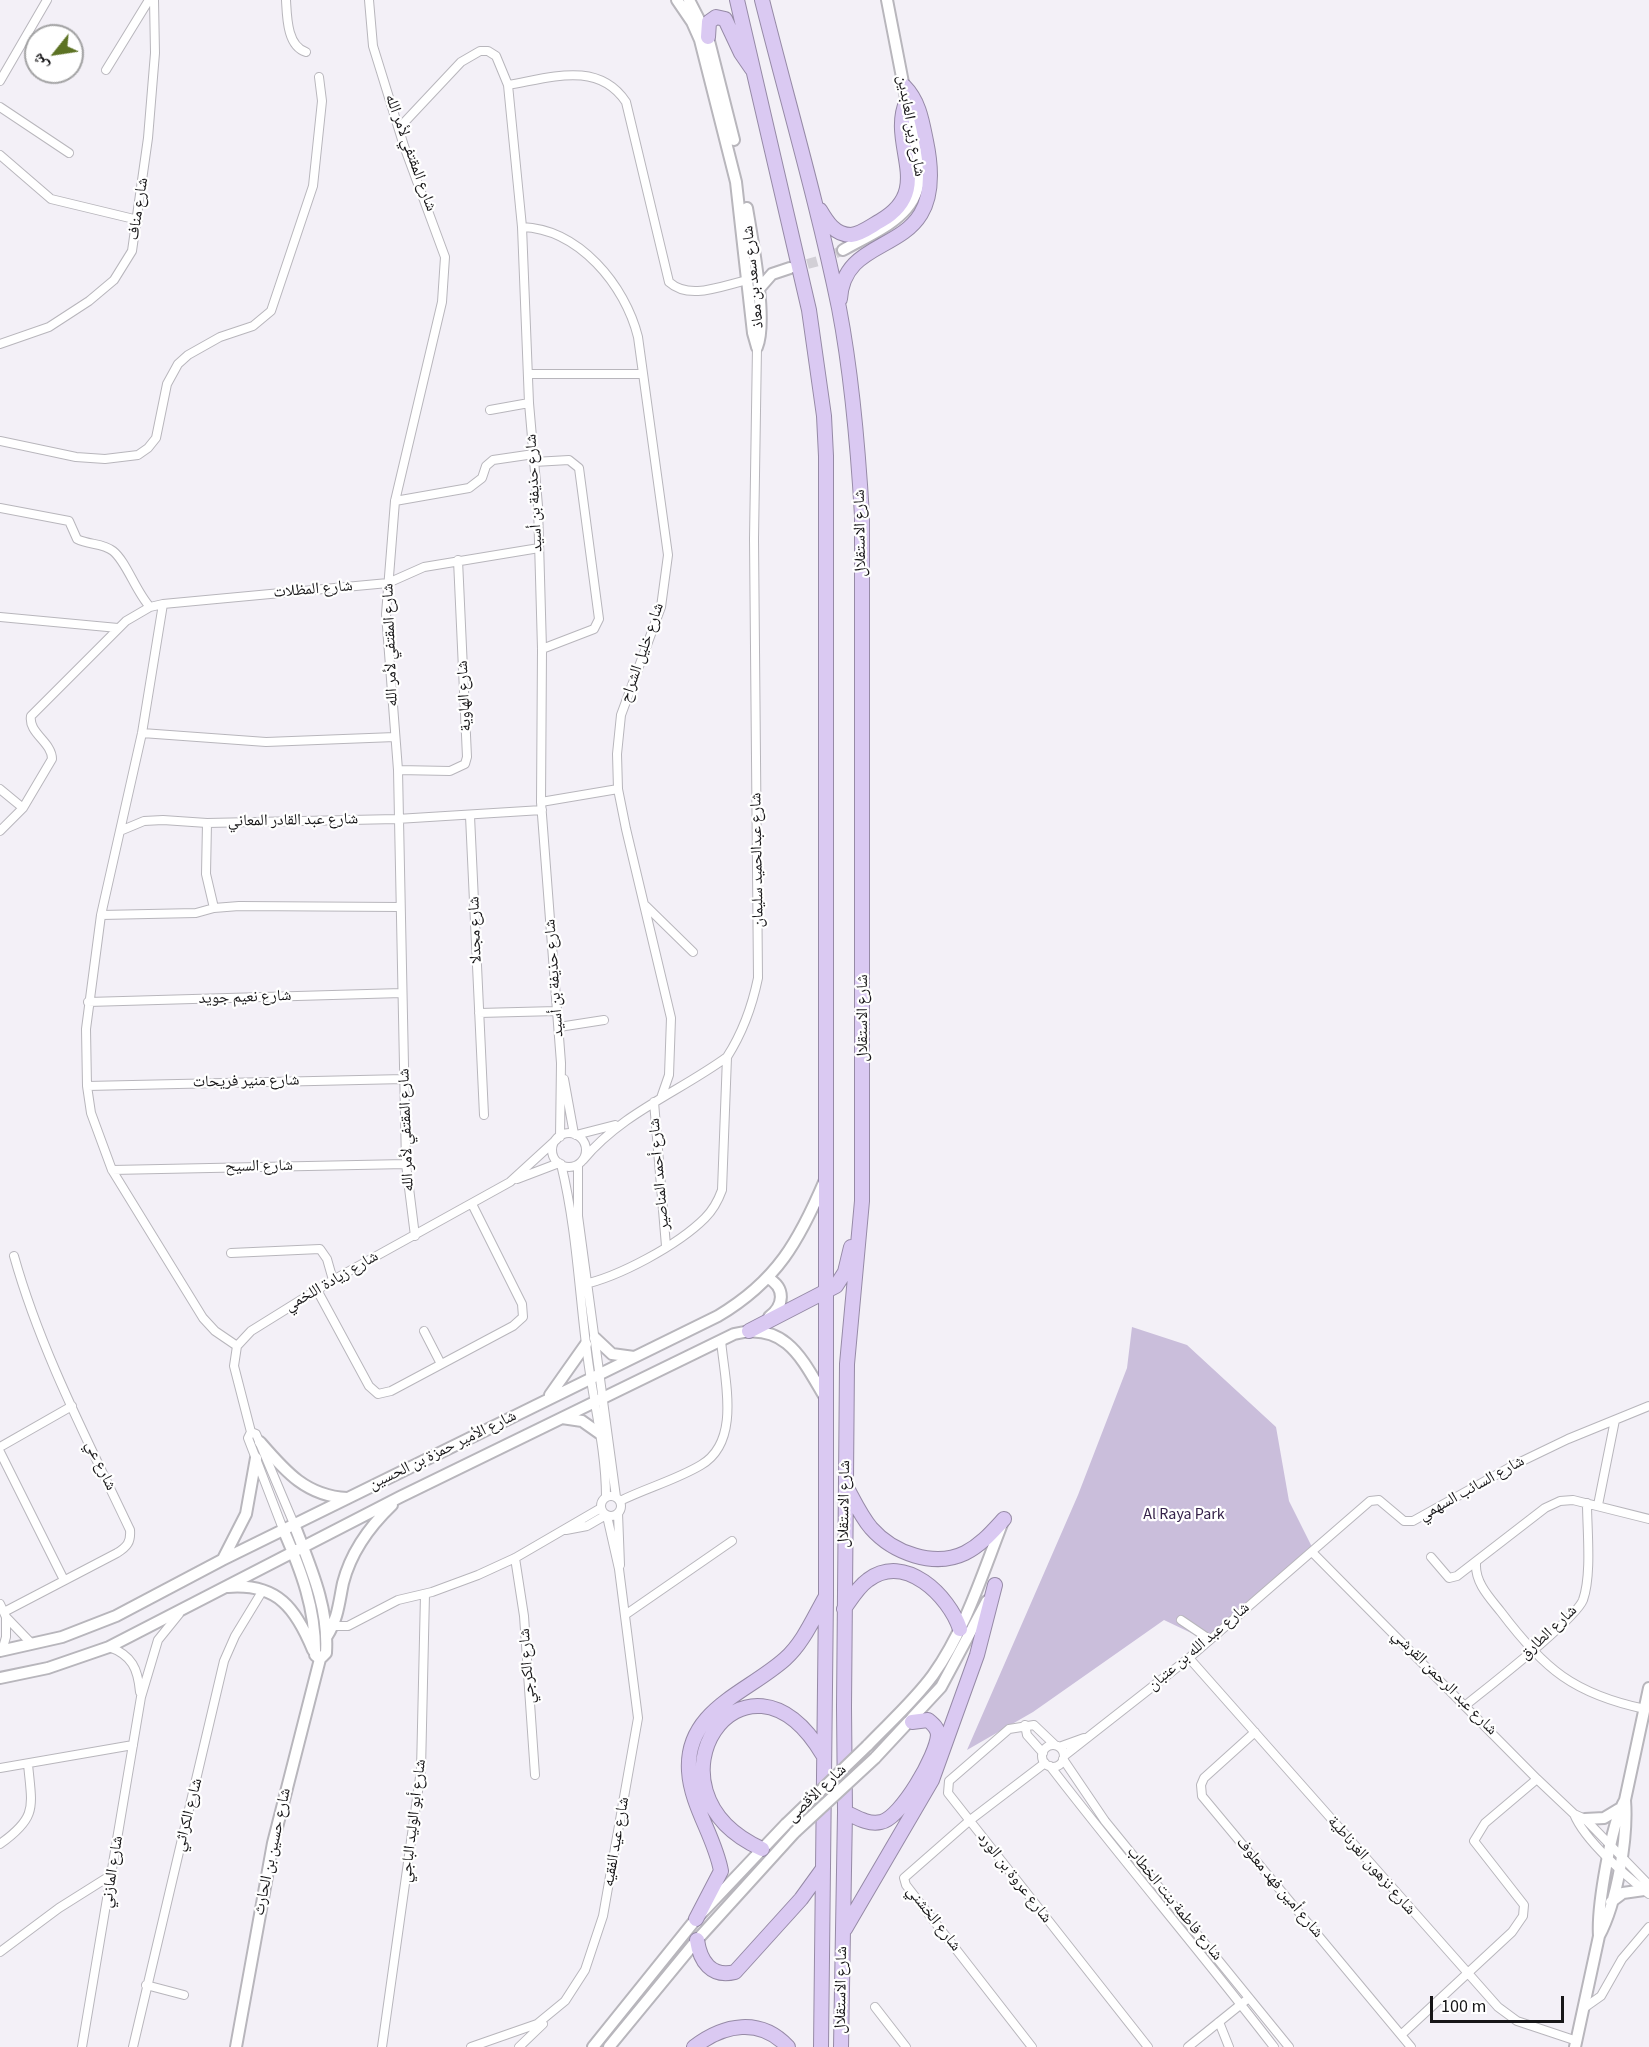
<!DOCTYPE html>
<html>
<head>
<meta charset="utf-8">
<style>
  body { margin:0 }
  #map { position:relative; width:1649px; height:2047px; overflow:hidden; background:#f3f0f7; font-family:"Source Sans 3","Noto Naskh Arabic",sans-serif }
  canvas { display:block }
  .north { position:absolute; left:24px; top:24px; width:60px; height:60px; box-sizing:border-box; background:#fff; border:2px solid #a2a2a3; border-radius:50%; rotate:240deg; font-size:16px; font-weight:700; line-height:24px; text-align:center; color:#171618 }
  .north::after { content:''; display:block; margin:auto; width:21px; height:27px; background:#5c7223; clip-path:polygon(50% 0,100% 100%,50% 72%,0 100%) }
  .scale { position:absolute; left:1430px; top:1996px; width:134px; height:27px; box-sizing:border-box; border:3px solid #171618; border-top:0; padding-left:8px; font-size:18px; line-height:21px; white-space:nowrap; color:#171618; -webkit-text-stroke:4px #fff; paint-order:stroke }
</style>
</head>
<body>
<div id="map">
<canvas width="1649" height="2047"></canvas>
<div class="north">ش</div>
<div class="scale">100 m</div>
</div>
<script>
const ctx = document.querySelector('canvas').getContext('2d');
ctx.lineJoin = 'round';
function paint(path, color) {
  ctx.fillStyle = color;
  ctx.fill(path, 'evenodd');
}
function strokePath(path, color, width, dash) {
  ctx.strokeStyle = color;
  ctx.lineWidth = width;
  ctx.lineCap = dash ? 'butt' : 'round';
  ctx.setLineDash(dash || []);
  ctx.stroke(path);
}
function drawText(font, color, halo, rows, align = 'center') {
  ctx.font = font + ' "Source Sans 3","Noto Naskh Arabic",sans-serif';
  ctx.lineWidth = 4.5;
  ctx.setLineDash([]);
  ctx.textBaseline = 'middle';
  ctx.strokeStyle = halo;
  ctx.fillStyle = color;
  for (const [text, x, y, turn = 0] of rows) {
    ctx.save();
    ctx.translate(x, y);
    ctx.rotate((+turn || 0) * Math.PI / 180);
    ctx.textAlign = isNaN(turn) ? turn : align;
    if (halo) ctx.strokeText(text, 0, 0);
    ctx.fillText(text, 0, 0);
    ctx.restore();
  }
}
paint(new Path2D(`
  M1132,1327l55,18 89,82 13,74 24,48 -105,92 -44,-21 -131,92 -66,38 111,-255 49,-127z`), '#cabedb');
strokePath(new Path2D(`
  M793,268l29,-8 21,-10`), '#d2cfd6', 10, [10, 5]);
const street = new Path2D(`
  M286,0c1,17 1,46 20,52
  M369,0l4,46 31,100 41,111 -3,45 -47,199 -9,113 12,156 8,394 9,72
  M106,70l43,-70
  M0,81l47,-81
  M508,85c42,-7 90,-25 118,17l43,180c21,19 54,3 79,-2
  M0,107l69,46
  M399,128l62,-66 19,-11h8l8,5 12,29 14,142 7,176 9,103 4,143 -1,153 20,261 -1,74
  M0,155l51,44 87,21
  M522,227c57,2 103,58 116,110l30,218 -7,52 -40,108 -4,39 1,35 8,40 45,189 -2,57 -8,23
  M0,344l49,-17 40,-26 25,-21 18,-29 16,-113 7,-85 -1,-53
  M529,374h112
  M490,410l39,-7
  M0,441l76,16 29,2 33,-4 10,-7 8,-10 11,-54 11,-20 10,-9 32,-18 33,-11 18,-15 42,-125 9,-85 -3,-24
  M534,462l35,-2 10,8 20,151 -5,10 -52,20
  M395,501l74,-13 13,-10 4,-12 7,-6 41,-6
  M0,508l69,13 8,18c12,6 26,4 36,12 13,10 23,41 37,56
  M163,604l-21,129 -41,182 -15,114 1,57 4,27 21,57 91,148 12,13 22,15
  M0,617l118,11
  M142,733l124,9 129,-5
  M398,770l52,1 15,-7 2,-7 -9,-197
  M0,789l23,19
  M541,802l77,-13
  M470,816l14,299
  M207,823l-1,51 8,34
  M0,831l23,-23 29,-49c0,-17 -24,-26 -21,-43l95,-95 24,-14 13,-3 225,-21 36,-16 115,-19
  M120,831l24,-10 19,-1 44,3 190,-4 145,-9
  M646,906l47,46
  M101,915l95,-2 18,-5 25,-2 160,1
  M88,1002l314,-9
  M479,1013l78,-2
  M559,1027l45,-7
  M564,1079l10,55
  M87,1086l318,-7
  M654,1102l12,144
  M552 1150a17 17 0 1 1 34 0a17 17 0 1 1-34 0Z
  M576,1135l39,-10
  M583,1160c39,-47 96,-68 144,-103
  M561,1164c16,65 18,130 27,196 6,45 18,91 18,137
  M578,1165v51l38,281
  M112,1170l294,-6
  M517,1179l42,-16
  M231,1253l89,-4 7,10 6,21
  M581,1285c38,-8 97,-40 124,-67 8,-8 13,-17 17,-28l5,-133c16,-25 25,-50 31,-79l-4,-439 3,-192
  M317,1290l52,96 9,8 13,-3 122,-65 10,-9 -1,-13 -50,-100
  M424,1331l17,33
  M251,1432l5,2 38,90
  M0,1447l72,-41
  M0,1452l64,128
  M601 1506a10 10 0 1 1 20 0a10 10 0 1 1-20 0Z
  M620,1501c26,-13 56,-21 81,-36 41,-24 23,-87 20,-125
  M1598,1505l17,-85
  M618,1513l2,52
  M283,1529l-35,-91 3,-6 -17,-66 3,-20 14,-15 82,-51 177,-98 47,-43
  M566,1530l21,-4 19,-11
  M1313,1553l224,226 37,35 11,5 64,66
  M1431,1557l18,21 8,-2 88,-68 15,-7 13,-1 76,19
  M515,1558l9,58 11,159
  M1476,1564c-1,19 14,34 25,48 43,57 73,82 144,97
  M0,1604l6,13 26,27
  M4,1612l113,-59c10,-6 14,-11 13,-23 -42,-89 -89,-178 -116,-274
  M625,1615l107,-74
  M1181,1620l28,19
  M333,1626h15l50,-26 34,-8 46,-17 37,-17 86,-50
  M109,1647c23,8 29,22 31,45
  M2,1651l4,-14v-19
  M1189,1658l309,349 19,14 60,20
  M1466,1705c22,-18 109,-85 117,-105 9,-26 4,-70 4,-97
  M1025,1725l2,10 16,18
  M1255,1732l-51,46 -3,7 1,11 209,251
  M1055,1745l-21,-20 -25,4 -60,52 -1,12 200,254
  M1042 1756a11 11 0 1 1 22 0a11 11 0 1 1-22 0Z
  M1059,1747l25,-9
  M1064,1756l125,-98 181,-157 9,-1 25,21h9l101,-56 54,-26 81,-33
  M1063,1759l42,62 184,226
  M1050,1766c73,95 151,186 224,281
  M0,1768l133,-23
  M1574,1814c11,27 52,62 75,80
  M0,1844c38,-27 32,-37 28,-80
  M0,1952l59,-44 54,-34
  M146,1985l38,10
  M875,2007l31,40
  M1584,2008l17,-12 21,-37 27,-32
  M1219,2022l10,25
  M1401,2035l111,-103 11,-16 1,-11 -50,-64 11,-18 52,-44
  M82,2047l59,-350 17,-57 21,-26
  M133,2047l91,-386 11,-25 28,-46
  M382,2047l39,-277 4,-176
  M471,2047l66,-23 28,-23 20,-31 18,-54 35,-198 -19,-149 -12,-53
  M519,2047l24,-23
  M1032,2047l-126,-162 -2,-7 65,-57 76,-58
  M1188,2047l57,-46`);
const secondary = new Path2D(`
  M677,0l15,22 8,18 36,142 17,151 4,14
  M689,0l19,37 26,103
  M747,208c5,30 21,113 10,139
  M843,250c35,-20 82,-36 76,-85l-32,-165
  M758,290l14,-16 18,-6
  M768,1278c18,10 16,28 1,39
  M595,1338l17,16 22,3
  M550,1395l36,-51
  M562,1418l20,3 17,12
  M260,1442c25,29 46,54 87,56
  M283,1529c18,41 33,80 32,126l5,4
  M223,1559l23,-45 10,-56
  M228,1587c50,-4 68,22 85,63
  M327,1636c11,-17 12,-34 16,-53 8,-31 26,-56 49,-78
  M0,1651l62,-14 54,-21 106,-56 496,-244c59,-35 81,-75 107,-136
  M0,1678l48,-10 61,-21 291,-150 334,-163c53,-13 69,27 92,65
  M867,1746c22,-23 47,-45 66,-71 32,-45 49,-100 69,-151
  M875,1758l66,-71 46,-86
  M1585,1819l19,-1 15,-9
  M1611,1902l12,-9 21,-3
  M1599,1936c18,-34 29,-98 26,-136
  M236,2047l37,-204 47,-184 6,-6c3,-46 -16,-87 -32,-129
  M593,2047l103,-128 90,-95
  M609,2047l88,-107 98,-108
  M1575,2047l24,-111c-2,-28 12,-112 26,-136l24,-112`);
const highway = new Path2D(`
  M737,0l72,310 15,106 2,40v1140l-5,451
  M762,0c26,103 56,205 77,308 13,68 19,139 23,208v685l-15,163 -3,343 1,105 -4,235
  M708,37l1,-15 7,-5 9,2 16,34 11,16
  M820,210c7,12 15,25 31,25 10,-1 20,-9 29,-14 56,-32 7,-76 27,-121
  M840,299c5,-76 112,-34 86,-158 -4,-20 -7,-40 -22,-55
  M749,1331l87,-45 9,-14 6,-25
  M847,1488c7,13 14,28 24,40 22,25 63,40 94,25 16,-8 27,-21 39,-34
  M844,1609c7,-10 14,-22 24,-29 37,-28 81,16 92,49
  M845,1812c11,5 23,13 36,10 20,-4 56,-67 57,-87 0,-7 -5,-11 -10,-15l-16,2
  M762,1849c-130,-59 -17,-225 61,-94
  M696,1919l25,-48c-6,-34 -30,-65 -32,-100 -4,-61 58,-78 96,-112 18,-16 28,-40 40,-61
  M845,1929l87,-149 45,-125 18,-70
  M697,1940c3,21 14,38 38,32l66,-73 21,-29
  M694,2047c30,-23 66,-30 94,0`);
strokePath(street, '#b8b6bc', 10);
strokePath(secondary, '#b8b6bc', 14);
strokePath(highway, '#968aa6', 16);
strokePath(street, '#fff', 8);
strokePath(secondary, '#fff', 10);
strokePath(highway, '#dac9f2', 14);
const secondaryBridge = new Path2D(`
  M786,1824l81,-78
  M795,1832l80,-74`);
strokePath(secondaryBridge, '#b8b6bc', 14, []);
strokePath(secondaryBridge, '#fff', 10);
drawText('16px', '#171618', '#fff', [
  ["شارع زين العابدين",910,126,80],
  ["شارع المقتفي لأمر الله",410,153,70],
  ["شارع مناف",139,209,-81],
  ["شارع سعد بن معاذ",754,277,-96],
  ["شارع حذيفة بن أسيد",535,493,-93],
  ["شارع الاستقلال",861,533,-91],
  ["شارع المظلات",313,590,-5],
  ["شارع المقتفي لأمر الله",391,645,-92],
  ["شارع خليل الشراح",643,653,-71],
  ["شارع الهاوية",465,696,-93],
  ["شارع عبد القادر المعاني",293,821,-1],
  ["شارع عبدالحميد سليمان",758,860,-91],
  ["شارع مجدلا",476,930,-92],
  ["شارع حذيفة بن أسيد",555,978,-94],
  ["شارع نعيم جويد",245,998,-2],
  ["شارع الاستقلال",863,1018,-90],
  ["شارع منير فريحات",246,1082,-1],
  ["شارع المقتفي لأمر الله",407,1130,-92],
  ["شارع السيح",259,1167,-1],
  ["شارع أحمد المناصير",660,1174,-95],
  ["شارع زيادة اللخمي",332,1282,-30],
  ["شارع الأمير حمزة بن الحسين",443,1451,-26],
  ["شارع عي",100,1466,65],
  ["شارع السائب السهمي",1472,1489,-29],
  ["شارع الاستقلال",845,1504,-89],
  ["شارع الطارق",1549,1633,-43],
  ["شارع عبد الله بن عتبان",1199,1647,-40],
  ["شارع الكرجي",528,1666,-94],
  ["شارع عبد الرحمن القرشي",1444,1683,45],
  ["شارع الأقصى",817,1794,-44],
  ["شارع الكراثي",189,1815,-76],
  ["شارع أبو الوليد الباجي",414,1821,-83],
  ["شارع عيد الفقيه",617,1842,-80],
  ["شارع حسين بن الحارث",273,1852,-78],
  ["شارع نزهون الغرناطية",1371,1866,49],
  ["شارع المازني",113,1872,-81],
  ["شارع عروة بن الورد",1014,1878,52],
  ["شارع أمين فهد معلوف",1279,1888,50],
  ["شارع فاطمة بنت الخطاب",1174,1904,51],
  ["شارع الخشني",933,1919,52],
  ["شارع الاستقلال",842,1990,-89]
]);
drawText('16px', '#35224a', '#fff', [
  ["Al Raya Park",1184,1515]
]);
</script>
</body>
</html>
